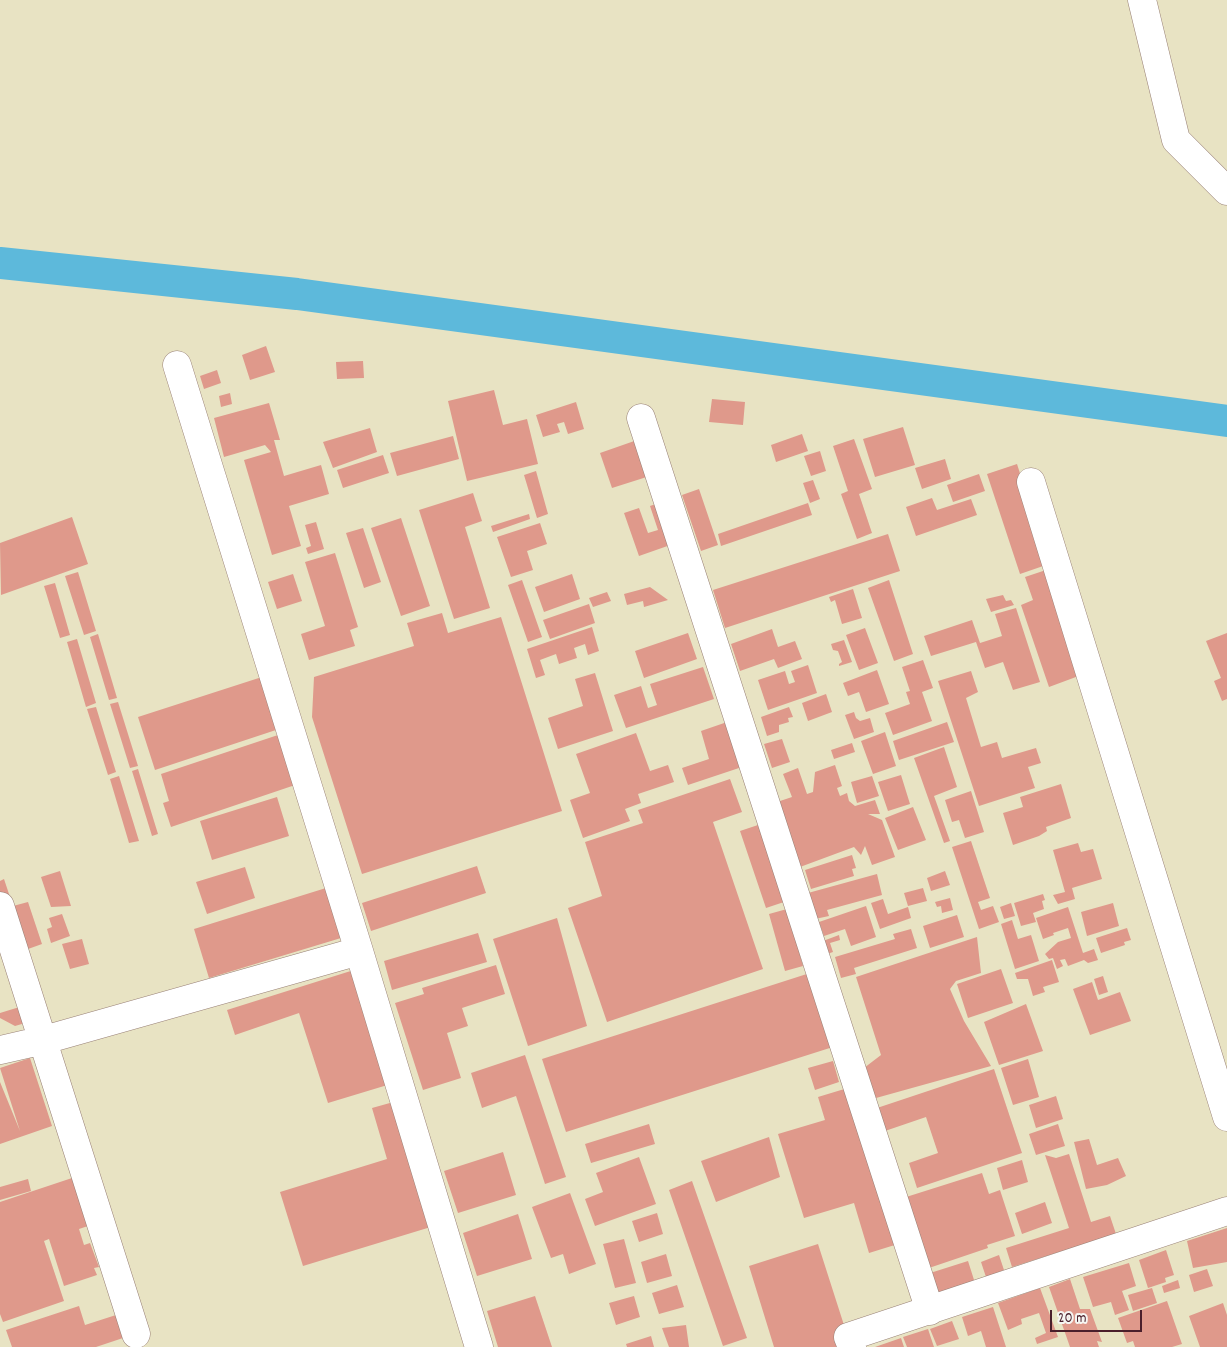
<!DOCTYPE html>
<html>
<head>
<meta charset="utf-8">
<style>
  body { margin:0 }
  #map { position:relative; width:1227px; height:1347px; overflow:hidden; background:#e8e3c3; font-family:Dekko,sans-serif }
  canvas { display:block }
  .scale { position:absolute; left:1050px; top:1310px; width:92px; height:22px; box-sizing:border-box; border:2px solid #4a1f2b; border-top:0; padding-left:6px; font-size:15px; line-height:18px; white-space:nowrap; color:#4a1f2b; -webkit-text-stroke:4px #f6f6f2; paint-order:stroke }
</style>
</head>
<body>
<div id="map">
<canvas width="1227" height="1347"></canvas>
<div class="scale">20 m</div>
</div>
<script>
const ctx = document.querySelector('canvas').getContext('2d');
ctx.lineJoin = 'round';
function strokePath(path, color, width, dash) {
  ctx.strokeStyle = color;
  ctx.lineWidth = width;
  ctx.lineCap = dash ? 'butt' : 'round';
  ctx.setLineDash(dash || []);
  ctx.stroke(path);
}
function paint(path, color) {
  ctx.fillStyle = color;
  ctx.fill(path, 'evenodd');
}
strokePath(new Path2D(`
  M0,263l297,31 930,127`), '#5db9db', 32);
paint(new Path2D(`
  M266,346l9,26 -25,8 -8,-25z
  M363,361l1,17 -27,1 -1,-17z
  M217,370l4,13 -17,6 -4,-13z
  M494,390l9,35 24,-6 11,45 -71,17 -19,-80z
  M230,393l2,11 -11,3 -2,-11z
  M712,399l33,3 -2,23 -34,-3z
  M576,402l8,27 -16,5 -4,-12 -7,2 3,8 -17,5 -7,-22z
  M269,403l11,37h-6l10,36 37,-11 8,29 -40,12 12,40 -29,9 -28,-95 27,-8 -6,-7 -41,12 -10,-39z
  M903,427l12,38 -40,12 -12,-38z
  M370,428l7,24 -44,16 -10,-26z
  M802,434l6,17 -32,11 -5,-17z
  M453,436l6,23 -62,17 -7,-23z
  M640,439l13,36 -41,13 -12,-35z
  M854,439l18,50 -13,5 13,39 -15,6 -16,-45 7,-3 -15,-45z
  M820,451l6,20 -15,5 -7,-20z
  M383,455l6,18 -46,15 -6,-18z
  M945,459l6,20 -29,10 -7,-21z
  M1017,464l32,100 -29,10 -33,-100z
  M536,471l12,43 -11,4 -13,-43z
  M979,474l6,17 -32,11 -6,-17z
  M813,480l7,19 -10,4 -7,-20z
  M699,489l19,56 -17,6 -19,-56z
  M473,493l9,28 -17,6 25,81 -36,11 -35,-109z
  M673,498l3,45 -37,13 -15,-43 15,-5 9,25 10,-3 -8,-24z
  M932,498l5,12 34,-11 6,16 -61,21 -10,-29z
  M808,503l4,12 -91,31 -3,-12z
  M529,514l1,5 -37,13 -2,-6z
  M72,517l16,47 -87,31 -1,-52z
  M401,518l29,88 -29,10 -30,-88z
  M316,522l8,27 -16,5 -2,-6 5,-2 -6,-21z
  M540,523l7,21 -20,7 6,19 -22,7 -14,-40z
  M363,528l18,54 -17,6 -18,-55z
  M888,534l12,37 -175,57 -12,-38z
  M335,553l23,74 -8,3 5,16 -46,14 -8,-26 24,-8 -20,-64z
  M1049,569l35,105 -35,13 -28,-82 12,-5 -8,-23z
  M78,572l18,59 -12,4 -19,-59z
  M293,574l9,27 -25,8 -9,-27z
  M572,574l8,25 -36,13 -9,-25z
  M522,580l20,57 -14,5 -20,-57z
  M889,580l24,74 -19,7 -26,-73z
  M55,583l15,52 -10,3 -16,-52z
  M650,587l18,13 -24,7 -1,-6 -16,4 -3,-11z
  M853,589l9,29 -20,6 -7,-24 -4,2 -2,-5z
  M607,592l4,9 -18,6 -4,-9z
  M1003,595l3,6 5,-1 3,5 -23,7 -5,-13z
  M589,604l6,19 -45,16 -7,-19z
  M1016,608l24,74 -27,8 -10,-28 -18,6 -9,-26 -45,14 -7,-20 48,-16 8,23 22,-7 -7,-22z
  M442,613l6,20 53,-16 61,194 -200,63 -50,-157 2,-40 100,-31 -7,-23z
  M592,627l7,24 -11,4 -3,-11 -11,4 3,10 -18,6 -3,-10 -16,6 5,15 -9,3 -9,-29z
  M865,628l13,35 -19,7 -13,-35z
  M772,629l6,18 17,-6 7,18 -24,9 -4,-9 -34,12 -9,-27z
  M688,633l9,26 -53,19 -9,-27z
  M1227,633v66l-5,2 -8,-20 7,-3 -15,-37z
  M98,634l19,64 -8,2 -19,-63z
  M77,639l19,64 -10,4 -19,-65z
  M844,640l8,22 -13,4v-2l3,-2 -4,-11 -5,-1 -2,-6z
  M923,660l10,28 -11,4 10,29 -39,14 -8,-22 25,-9 -4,-12 4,-1 -8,-24z
  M808,665l9,28 -49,17 -10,-30 27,-9 4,13 6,-2 -4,-11z
  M703,667l11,32 -88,29 -12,-33 27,-9 7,22 9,-3 -7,-21z
  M877,670l12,34 -23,8 -7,-20 -11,4 -5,-13z
  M971,671l7,21 -12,6 15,49 16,-5 5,16 34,-10 5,15 -13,4 7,21 -56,18 -41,-125z
  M595,673l18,58 -55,18 -10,-31 35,-12 -8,-27z
  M265,676l17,52 -127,42 -17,-53z
  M826,694l6,18 -24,9 -6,-18z
  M118,702l20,64 -8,2 -20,-64z
  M96,707l20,65 -8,3 -21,-66z
  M789,707l4,10 -5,1 1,4 -10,3v7l-12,4 -6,-19z
  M854,712l2,6 4,3 10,-3 4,14 -20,7 -9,-24z
  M730,721l15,45 -57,19 -6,-17 27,-9 -8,-28z
  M947,722l7,20 -55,18 -6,-19z
  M885,732l11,34 -23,8 -12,-33z
  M284,733l17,50 -130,44 -8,-24 6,-2 -8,-27z
  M636,733l14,38 18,-6 6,17 -36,12 3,9 -16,6 5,12 -47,17 -13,-38 20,-7 -14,-39z
  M782,739l8,23 -18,6 -8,-24z
  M852,743l3,9 -21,7 -3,-9z
  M944,747l13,40 -23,9 16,45 -6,2 -30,-85z
  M835,765l7,21 -5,2 3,8 7,-3 2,8 6,5 20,-6 5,14h-12l14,6 13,37 -23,8 -7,-19 -4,9 -7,-8 -54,20 -23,-65 15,-5 -9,-23 15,-6 9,26 6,-2 2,-20z
  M138,769l20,65 -6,2 -20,-65z
  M901,775l9,29 -22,7 -10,-29z
  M119,776l20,65 -10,2 -19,-64z
  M872,776l7,20 -22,7 -6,-21z
  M730,779l12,33 -29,10 50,147 -156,53 -39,-114 34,-12 -17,-54 58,-19 -5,-13z
  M1061,784l10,34 -25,9 1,4 -8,5 -26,9 -10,-32 20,-6 -3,-10z
  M971,791l13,41 -19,6 -6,-18 -7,2 -7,-22z
  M277,797l12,39 -77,24 -12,-39z
  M913,807l13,33 -28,10 -13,-32z
  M758,825l26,77 -18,6 -26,-77z
  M971,841l19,57 -12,4 3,8 12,-4 6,16 -20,7 -27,-82z
  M1078,843l3,9 12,-3 9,30 -30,9 3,11 -17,5 -5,-9 12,-3 -12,-42z
  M852,855l4,13 -4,1 2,7 -43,13 -6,-19z
  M477,866l9,27 -115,38 -9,-28z
  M245,867l10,31 -48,16 -11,-32z
  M60,871l11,35 -20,1 -10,-30z
  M945,871l5,14 -19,6 -4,-13z
  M877,874l5,21 -55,15 2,6 -14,3 -7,-26z
  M4,879l9,27 15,-4 14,42 -39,14 -3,-9v-68z
  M326,888l15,50 -132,40 -15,-49z
  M923,888l4,13 -19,5 -4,-13z
  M1043,894l2,6 -3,1 2,8 -11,4 3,9 -15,4 -7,-23z
  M950,898l3,12 -11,3 -1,-7 -4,1 -2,-5z
  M883,899l5,15 20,-7 3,11 -31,11 -9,-26z
  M1011,903l4,13 -11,3 -4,-12z
  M1113,903l6,23 -32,10 -6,-24z
  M866,906l10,31 -25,9 -6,-17 -21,7 -5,-14z
  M1068,907l15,46 11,-4 4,11 -10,3 -4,-3 -16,6 -3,-7 -5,1 3,6 -6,3 -4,-11 -4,1 -4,-5 13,-12 13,-4 -3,-10 -15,5 1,2 -11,4 -7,-21z
  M787,909l16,57 -18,5 -16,-57z
  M62,914l8,22 -19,7 -4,-14 5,-2 -3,-9z
  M957,915l7,22 -34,11 -7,-22z
  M557,918l30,108 -59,20 -35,-107z
  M1012,920l6,19 13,-4 8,26 -24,8 -14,-45z
  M1127,928l4,12 -7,2 1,3 -24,8 -5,-15z
  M911,929l6,19 -63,20 2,6 -15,4 -6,-21 60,-18 -2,-5z
  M478,933l9,29 -95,28 -8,-29z
  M839,935l1,5 -10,3 3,9 -6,2 -4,-13z
  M977,937l4,36 -25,8 -6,8 14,32 27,45 -115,32 -12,-30 17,-13 -25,-78z
  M82,939l7,25 -19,5 -8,-25z
  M1052,960l7,22 -16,5 2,5 -12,4 -5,-17h-11l-2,-6z
  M496,965l9,29 -43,14 6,18 -21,7 14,45 -38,12 -28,-87 29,-9 -2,-6z
  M357,969l37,114 -66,20 -29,-90 -64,22 -8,-25z
  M1001,969l12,34 -45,15 -11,-34z
  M813,972l23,74 -270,86 -24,-73z
  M1103,976l5,16 -9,3 -5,-16z
  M1092,982l6,18 22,-8 11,29 -41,14 -17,-46z
  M1026,1004l17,47 -44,14 -15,-43z
  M26,1005l6,16 -17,5 -15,-8v-5z
  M525,1055l41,122 -21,7 -29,-88 -34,12 -11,-35z
  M30,1058l22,68 -52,18v-62l20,49 -20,-63z
  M1028,1059l11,38 -26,8 -12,-37z
  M833,1061l6,21 -24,8 -7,-22z
  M994,1069l28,84 -105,35 -8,-25 29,-10 -12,-36 -41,14 -8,-23z
  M851,1087l47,157 -29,9 -15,-50 -50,15 -26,-84 47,-14 -7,-23z
  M1056,1096l7,23 -27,9 -7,-23z
  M397,1101l37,125 -131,40 -23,-74 107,-33 -15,-51z
  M649,1124l6,20 -64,19 -6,-19z
  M1058,1124l7,22 -29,9 -7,-21z
  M769,1137l11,40 -64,25 -15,-41z
  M1089,1139l8,26 21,-7 8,18 -19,9 -21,4 -12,-47z
  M503,1152l13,43 -58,18 -14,-42z
  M1069,1154l22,68 19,-6 6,18 -104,33 -6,-19 63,-20 -24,-73 11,3z
  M639,1157l17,47 -61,22 -10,-27 18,-7 -7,-19z
  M1022,1160l6,22 -25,8 -6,-22z
  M982,1173l7,21 11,-4 15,46 -28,9 1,3 -62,21 -23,-71z
  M75,1177l16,48 -12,4 5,16 6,-2 9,24 -5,1 3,7 -33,11 -15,-47 -5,2 20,60 -61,21 -3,-8v-112z
  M28,1179l3,12 -31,9v-13z
  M692,1181l55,157 -24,8 -54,-156z
  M570,1193l26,71 -27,10 -6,-20 -12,4 -19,-51z
  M1045,1202l7,21 -30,11 -7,-21z
  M657,1213l6,21 -24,8 -7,-21z
  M518,1214l14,45 -55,17 -14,-43z
  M1227,1228v34l-34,6 -6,-27z
  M624,1239l12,44 -21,5 -12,-44z
  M818,1244l33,103h-77l-25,-81z
  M1166,1250l8,25 -9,3 1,4 -18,6 -9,-28z
  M666,1254l6,22 -25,7 -6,-21z
  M999,1255l5,15 -18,7 -5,-15z
  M968,1261l7,22 -41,13 -7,-22z
  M1129,1263l7,23 -14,5 7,19 -14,5 -4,-13 -18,5 -10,-30z
  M1207,1269l6,17 -19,6 -5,-17z
  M1070,1279l10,30h10l12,33 -5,-1 2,6h-29l-21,-60z
  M1178,1280l2,8 -16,5 -2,-7z
  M677,1285l7,22 -25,7 -7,-21z
  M1040,1288l18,49 -21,7 -2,-6 11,-5 -7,-20 -18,6 1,5 -14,6 -10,-27z
  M1152,1288l5,15 -24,8 -5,-16z
  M535,1296l17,51h-54l-11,-36z
  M634,1296l6,21 -24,8 -7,-22z
  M1167,1301l15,43 -10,3h-37l-2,-6 -6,2 -9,-25z
  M1223,1303l4,12v32h-27l-11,-31z
  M79,1306l6,19 31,-10 7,23 -27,9h-84l-6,-17z
  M993,1307l13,40h-20l-5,-16 -13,5 -6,-19z
  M952,1321l7,18 -22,7 -7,-17z
  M686,1325l3,22h-20l-7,-19z
  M928,1329l6,18h-27l-4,-10z
  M651,1336l3,11h-27l-1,-3z
  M901,1338l3,9h-29z`), '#df998b');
const minor = new Path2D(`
  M1142,0l34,140 51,51
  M177,365l182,586 120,396
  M641,418l289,893
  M1031,482l196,635
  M0,906l136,428
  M0,1050l44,-10 315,-89
  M852,1347l-4,-10 379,-126`);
strokePath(minor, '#998177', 29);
strokePath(minor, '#fff', 28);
</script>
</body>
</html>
